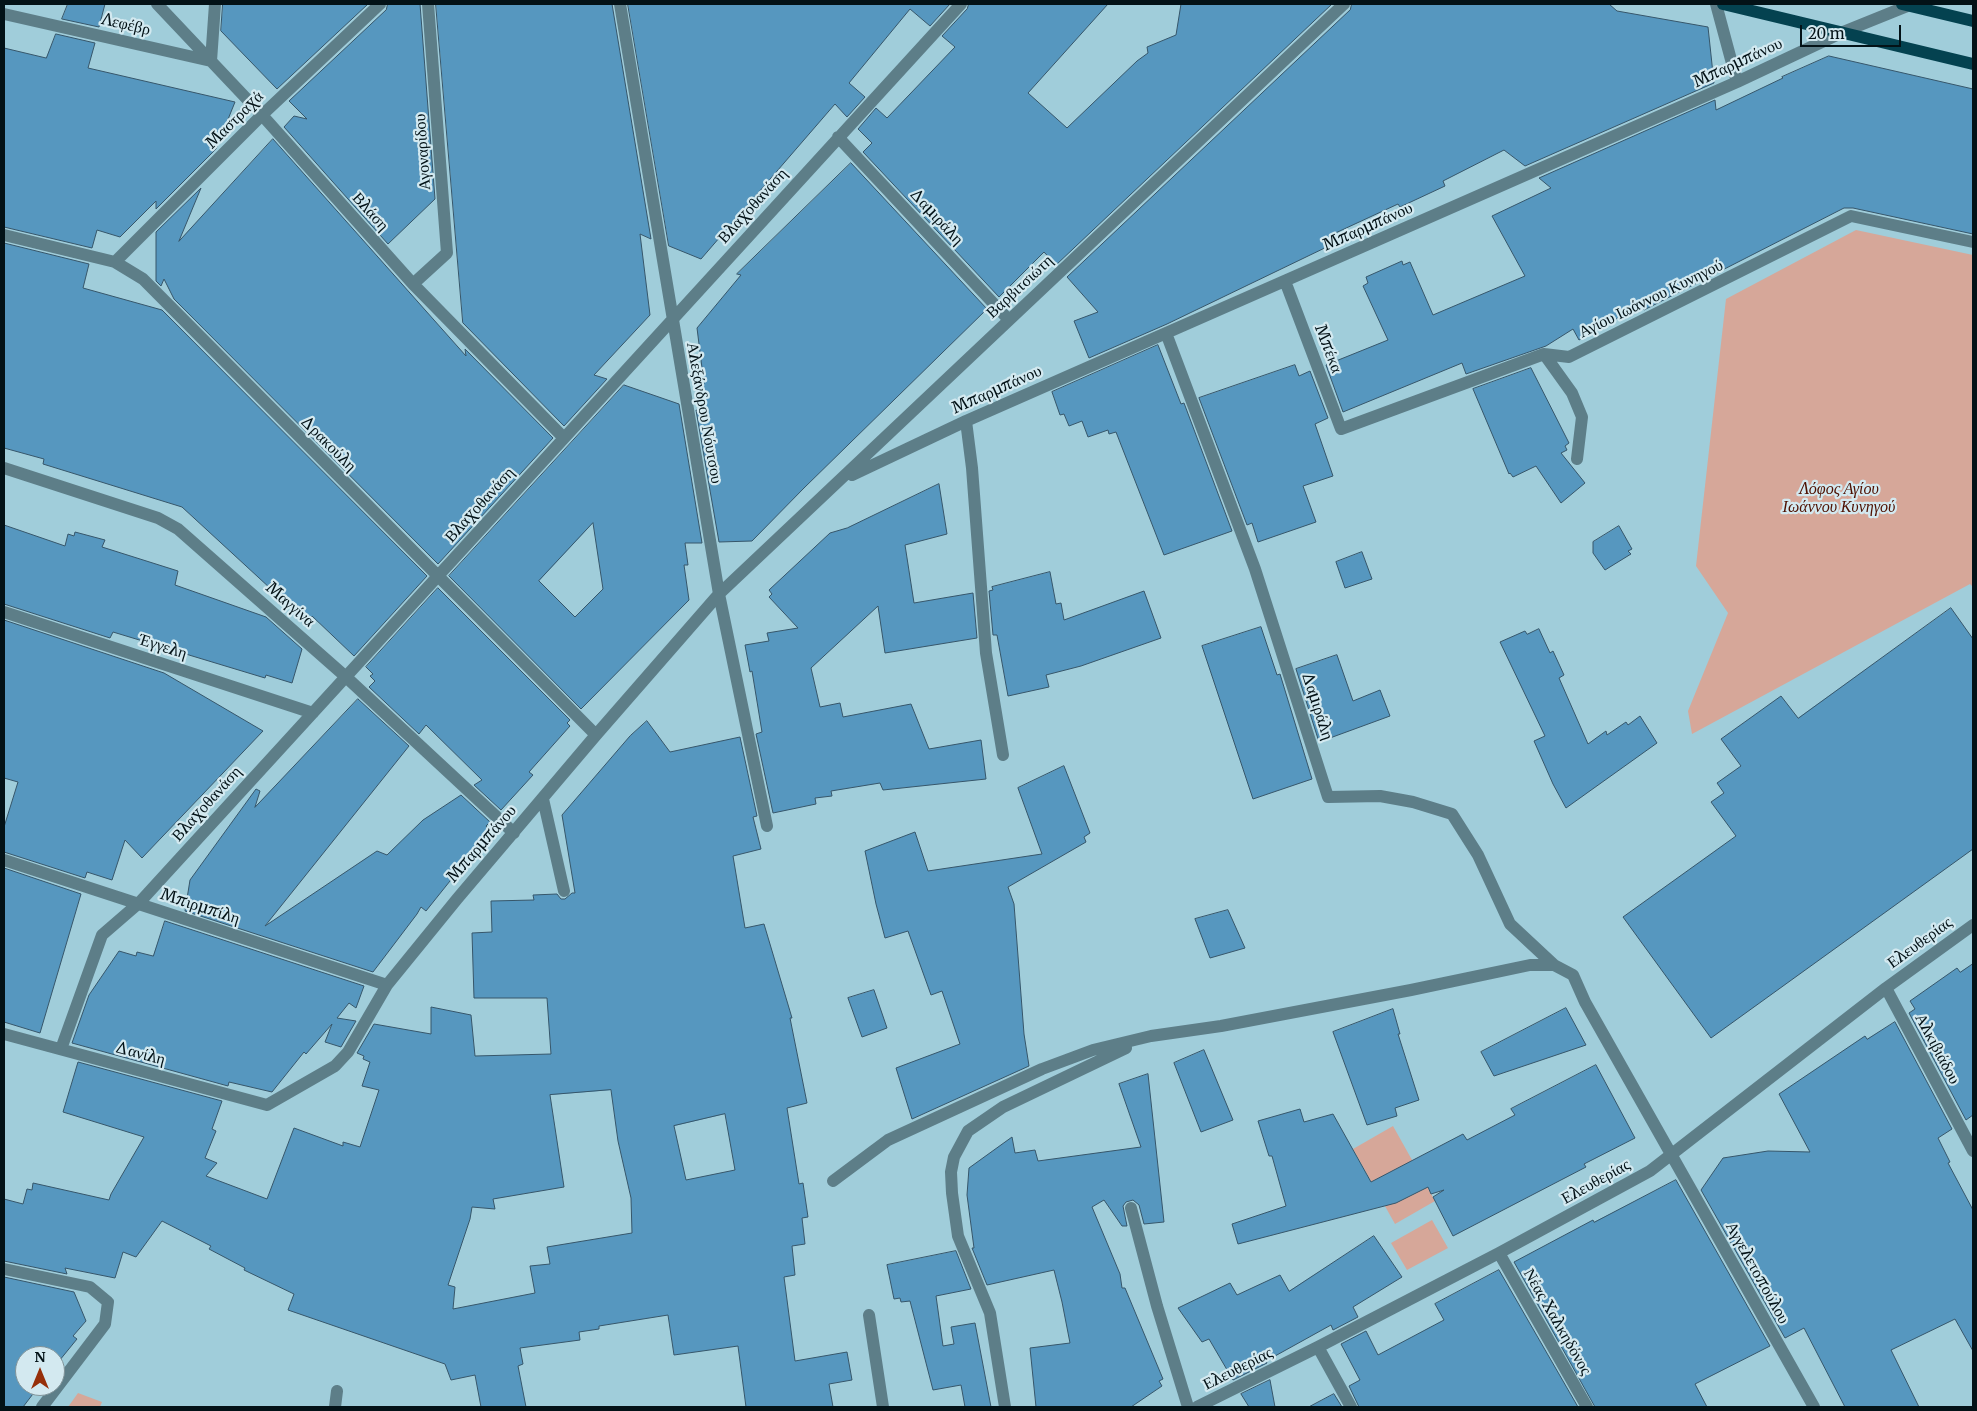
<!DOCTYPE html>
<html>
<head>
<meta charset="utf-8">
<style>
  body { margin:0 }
  #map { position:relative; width:1977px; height:1411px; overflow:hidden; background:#a0cdda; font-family:Merriweather,serif }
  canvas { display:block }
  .frame { position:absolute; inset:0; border:5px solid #031217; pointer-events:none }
  .north { position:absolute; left:15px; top:1346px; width:50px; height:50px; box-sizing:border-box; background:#d3e9f0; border:1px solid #809399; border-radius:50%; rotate:0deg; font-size:14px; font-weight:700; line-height:20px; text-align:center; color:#031217 }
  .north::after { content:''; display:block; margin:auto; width:18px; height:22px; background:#962f0a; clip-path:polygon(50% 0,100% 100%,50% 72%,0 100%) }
  .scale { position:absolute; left:1800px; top:25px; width:101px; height:22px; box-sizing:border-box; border:2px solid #031217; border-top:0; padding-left:6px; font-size:15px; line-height:18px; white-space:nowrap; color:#031217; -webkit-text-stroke:4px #d3e9f0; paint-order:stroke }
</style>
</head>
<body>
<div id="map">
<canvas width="1977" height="1411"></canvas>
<div class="frame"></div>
<div class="north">N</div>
<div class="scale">20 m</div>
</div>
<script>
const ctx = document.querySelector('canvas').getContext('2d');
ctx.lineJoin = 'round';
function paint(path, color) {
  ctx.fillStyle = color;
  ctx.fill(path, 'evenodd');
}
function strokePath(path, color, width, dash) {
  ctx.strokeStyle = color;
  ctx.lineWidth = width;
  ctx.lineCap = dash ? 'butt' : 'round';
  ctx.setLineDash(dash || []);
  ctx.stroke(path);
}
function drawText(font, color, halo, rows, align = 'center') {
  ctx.font = font + ' Merriweather,serif';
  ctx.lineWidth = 4.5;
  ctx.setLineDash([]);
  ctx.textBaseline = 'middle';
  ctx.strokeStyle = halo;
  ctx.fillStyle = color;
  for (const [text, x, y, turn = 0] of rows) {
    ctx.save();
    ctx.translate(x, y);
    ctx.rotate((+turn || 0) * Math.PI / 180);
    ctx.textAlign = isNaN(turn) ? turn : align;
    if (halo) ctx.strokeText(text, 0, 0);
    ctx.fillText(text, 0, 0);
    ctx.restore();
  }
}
paint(new Path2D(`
  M1856,230l117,25v332l-3,-3 -278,150 -4,-23 40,-98 -32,-47 30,-267z
  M1393,1126l42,75 -40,23 -42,-75z
  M1432,1220l16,28 -41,22 -16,-27z
  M78,1393l24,9 -2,5h-32z`), '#d6a799');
const building = new Path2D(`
  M68,4h37l-6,23 -37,-8z
  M223,4h145l-91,85 -56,-58z
  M388,4h32l15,195 -47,45 -104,-117 10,-11 13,3 -18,-18 97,-91z
  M436,4h176l39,235 -11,-5 10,81 -56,60 13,4 -43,47 -101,-103z
  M628,4h322l-20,22 -20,-17 -61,74 16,14 -18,20 -12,-13 -134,155 -32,-13z
  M969,4h139l-80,89 39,35 70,-67 11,-8 -1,-6 29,-12 5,-31h151l-276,261 -12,-13 -45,45 -136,-145 9,-9 -14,-14 18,-21 11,10 68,-71 -13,-11 25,-27z
  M1352,4h257l8,7 91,16 6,56 -189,83 -21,-16 -61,31 2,5 -45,21 -2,-3 -69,32 4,8 -166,80 -78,34 -15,-37 24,-9 -31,-35 283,-267z
  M56,34l39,9 -7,25 147,34 -19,47 -60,60v-8l-36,36 -23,-7 -5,18 -88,-21v-179l42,10z
  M1829,56l144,33v145l-120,-26h-9l-200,102 -3,-5 -62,35 -6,-11 -27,17 -80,28 -4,-11 -119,49 -17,-47 62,-25 -25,-54 5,-3 -2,-6 36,-16 1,4 7,-3 23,53 92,-39 -33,-60 59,-28 -12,-10 176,-78 1,10 67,-32 -1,-1z
  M273,139l193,217 -1,-7 88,89 -115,126 -264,-265 -10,-20 -3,7 -5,-5v-49l45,-44 -22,53z
  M851,163l136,146 -183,179 -52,53 -33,1 -23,-132 7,2 -4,-28h5l-7,-56 44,-53 -4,-1z
  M4,243l85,21 -6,24 79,22 265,266 -73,80 -42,-40 -3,8 -127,-117 -139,-43 1,-5 -40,-11z
  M1158,345l23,59 3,-1 48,128 -68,24 -48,-123 -7,2 -1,-4 -20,7 -6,-16 -13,5 -5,-12 -4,1 -8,-23z
  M1295,365l4,11 11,-5 18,47 -13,6 18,52 -30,10 13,36 -58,20 -6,-19 -5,2 -48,-127z
  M1531,368l38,75 -4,3 2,4 -6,3 24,30 -24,20 -25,-37 -23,11 -3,-4 -1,1 -36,-85z
  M624,385l55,19 23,139h-17l3,22h-4l5,35 -108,109 -132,-133zM593,523l10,66 -28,28 -36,-36z
  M939,484l8,50 -42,11 9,58 59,-10 4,45 -92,15 -7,-47 -67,62 9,39 20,-4 3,14 68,-13 18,45 52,-9 5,39 -103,11 -3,-7 -49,8 1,5 -17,2 1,6 -43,9 -17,-79 6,-2 -10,-61 -2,1 -5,-27 24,-4 -2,-8 31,-5 -29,-31 3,-3 -3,-4 61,-57 17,-5z
  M4,525l61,21 3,-12 6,2 1,-4 30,8 -3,7 76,24 -3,14 91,32 36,32 -10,34 -26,-8 -1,3 -152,-46 -3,6 -106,-34z
  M1619,526l13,23 -4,2 3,3 -26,16 -12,-17v-11z
  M1362,552l10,27 -27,9 -9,-26z
  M1050,572l6,32 5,-1 3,17 80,-29 17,47 -80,28 -35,9 3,12 -41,9 -11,-61h-4l-4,-44 4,-1 -1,-3z
  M438,588l132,132 -3,3 3,3 -41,46 4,3 -32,35 -27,-25 8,-5 -56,-55 -7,9 -50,-47 6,-6 -5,-5 3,-2 -7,-7z
  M1951,608l22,31v210l-262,189 -88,-121 113,-81 -25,-34 13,-9 -7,-10 24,-17 -20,-27 60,-43 17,22z
  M4,620l160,53 99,58 -121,127 -17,-18 -13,40 -25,-8 -2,6 -81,-26v-25l14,-45 -14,-4z
  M1261,627l16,48 3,-1 32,105 -59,20 -51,-153z
  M1539,629l11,24 3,-2 11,24 -5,3 29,66 18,-13 1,4 19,-13 2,3 12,-9 17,27 -91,65 -13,-24 -19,-43 11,-5 -45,-94 25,-11 2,3z
  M1337,655l16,46 27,-11 10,26 -71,26 -23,-73z
  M358,699l51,47 -144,180 112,-75 10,4 36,-35 38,-25 29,27 -4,4 4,5 -64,80 -5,-4 -4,7 -44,58 -188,-61 5,-31 66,-91 4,2 -5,16z
  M647,721l23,31 70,-15 17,79 -4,1 8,32 -28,7 12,72 19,-4 28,94h-2l17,85 -20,5 12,76 4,-1 5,34 -6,1 3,26 -13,2 3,29 -11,2 11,84 52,-9 5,28 -23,4 4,23h-87l-8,-61 -64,9 -6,-40 -69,11v3l-20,3 1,8 -60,8 3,16 -5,2 8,41h-45l-6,-32 -24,5 -6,-16 -157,-54 6,-16 -50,-24 1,-2 -36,-19 2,-3 -49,-25 -26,36 -13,-5 -8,26 -50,-10 2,6 -63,-13v-62l19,5 4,-15 5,1 1,-7 76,17 2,-6 33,-57 -81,-25 15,-50 144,39 -10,28 4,2 -11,27 12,5 -11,13 61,23 27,-71 49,18v-4l17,5 19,-57 -17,-4 8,-24 -7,-3 1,-3 -7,-3 17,-29 57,10v-27l40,8 4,41 76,-2 -4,-56h-73l-2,-65 20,-1 -1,-31 43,-1 -1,-5 24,-1 4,5h4l7,-6h3l-13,-78 68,-79zM611,1090l7,51 13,57 1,35 -85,14 3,17 -20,2 5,27 -82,16 2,-22 -7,-2 22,-66 2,-12 23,2 -2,-10 71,-12 -14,-92zM725,1114l10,56 -49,10 -12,-54z
  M1064,766l26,67 -6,4 2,5 -78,45 6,17 10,130 5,32 -117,53 -16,-51 64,-24 -18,-53 -11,4 -23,-64 -23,7 -9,-34 -11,-53 50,-19 13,39 114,-17 -24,-66z
  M4,868l77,26 -41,139 -36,-11z
  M1228,910l17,38 -35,10 -15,-39z
  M165,921l199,65 -8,22 -7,-5 -12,15 19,3 -15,26 -16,-5 7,-18 -26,30 -2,-2 -32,40 -43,-10 -1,4 -156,-43 17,-48 30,-44 17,5 1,-4 16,4z
  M1973,964v151l-7,5 -57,-107 6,-4 -5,-8 47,-33 3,4z
  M874,990l13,38 -25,9 -14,-39z
  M1566,1008l20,37 -92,31 -13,-24z
  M1393,1009l7,25h-2l21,66 -24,8 2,8 -30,9 -34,-93z
  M1895,1022l57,107 -14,9 12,24 -2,1 25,47v141l-18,-32 -64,31 28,57h-74l-41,-79 -19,10 -84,-148 22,-32 45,-7 42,1 -31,-58 86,-58 2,3z
  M1204,1050l29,70 -32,12 -27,-69z
  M1596,1065l39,73 -51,26 2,3 -133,69 -20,-39 11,-7 -13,4 -3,-7 -32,16 -158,41 -6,-20 54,-18 -14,-50h-3l-11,-35 42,-12 4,13 29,-8 38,68 92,-48 4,6 48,-25 -4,-6z
  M1148,1074l16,148 -20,2 -5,-19 -6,-5 -7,2 -3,4 4,20h-5l-18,-26 -12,7 28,67 2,14h3l38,91 -4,2 3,5 -31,21h-95l-6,-59 40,-5 -8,-41 -8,-32 -67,15 -15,-37h2l-7,-53 2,-27 43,-31 3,16 20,-3 3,11 103,-14 -22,-63z
  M1676,1180l94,166 -75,38 12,23h-112l-81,-145 79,-42 1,2z
  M1374,1236l28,41 -49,30 5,10 -25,13 -2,-5 -65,36 1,2 -34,17 -24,-41 -7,3 -24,-34 52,-25 7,12 43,-20 9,16z
  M956,1251l15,38 -35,7 7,50 11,-2 -3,-17 24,-4 16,84h-26l-4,-22 -28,5 -23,-89 -9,1 -1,-4 -6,1 -7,-34z
  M1499,1270l79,137h-219l-10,-21 11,-6 -19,-36 25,-13 12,24 66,-35 -9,-16z
  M4,1277l70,15 12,29 -13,15 4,3 -22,27v-10h-30v30h14l-16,21h-19z
  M1270,1380l5,27h-26l-8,-13z
  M1334,1394l8,13h-33z`);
paint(building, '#5697bf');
strokePath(building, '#36566a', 1);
strokePath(new Path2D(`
  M157,4l105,111 151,169 151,154
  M620,4l99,590 48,232
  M1716,4l21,78
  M4,14l207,47 4,-57
  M838,137l171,183
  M4,235l111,27 28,17 453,456
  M115,262l147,-147 118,-111
  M1285,281l56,148 203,-75 25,3 282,-141 122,26
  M413,284l34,-31 -19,-249
  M1166,333l89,236 73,228 52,-1 33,6 39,12 26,41 32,69 44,41
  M1544,354l28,39 10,24 -5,42
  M966,421l6,47 14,185 17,102
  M4,468l154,50 20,11 168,148 168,156
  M852,475l114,-54 771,-339 106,-50 67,-27
  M4,612l309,101
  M543,799l21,92
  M4,860l383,125
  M1886,988l87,163
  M4,1034l263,71 68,-39 13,-14 39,-67 70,-86 139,-164 123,-141 625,-590
  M61,1049l41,-114 37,-32 822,-899
  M833,1181l55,-41 154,-71 51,-19 58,-14 70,-10 190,-36 119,-25h24l19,10 12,27 229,405
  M1131,1208l26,98 31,101
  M1499,1253l88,154
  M4,1269l86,18 18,15 -3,22 -63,83
  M869,1315l14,92
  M1318,1347l33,60
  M335,1407l2,-16
  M1005,1407l-15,-94 -32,-77 -6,-43 -1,-21 3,-15 14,-26 35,-24 123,-59
  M1197,1407l121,-60 181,-94 151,-82 236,-183 87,-63`), '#5d7e88', 12);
strokePath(new Path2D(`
  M1723,4l250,60
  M1902,4l71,17`), '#044250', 12);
drawText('16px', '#031217', '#d3e9f0', [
  ["Λεφέβρ",126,25,13],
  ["Μπαρμπάνου",1738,63,-25],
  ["Μαστραχά",235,120,-45],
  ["Αγοναρίδου",423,152,-94],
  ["Βλαχοθανάση",753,206,-48],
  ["Βλάση",370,212,48],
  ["Δαμιράλη",936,217,47],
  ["Μπαρμπάνου",1368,227,-24],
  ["Βαρβιτσιώτη",1020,287,-43],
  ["Αγίου Ιωάννου Κυνηγού",1651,299,-26],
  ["Μπέκα",1328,349,69],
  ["Μπαρμπάνου",997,390,-24],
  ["Αλεξάνδρου Νόυτσου",704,413,80],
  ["Δρακούλη",328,444,45],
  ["Βλαχοθανάση",480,505,-48],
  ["Μαγγίνα",290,605,41],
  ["Έγγελη",163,647,18],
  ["Δαμιράλη",1317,706,72],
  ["Βλαχοθανάση",207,804,-48],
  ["Μπαρμπάνου",482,844,-49],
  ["Μπιρμπίλη",200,907,18],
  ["Ελευθερίας",1920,943,-36],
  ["Αλκιβιάδου",1937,1049,62],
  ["Δανίλη",140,1054,15],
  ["Ελευθερίας",1596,1182,-29],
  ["Αγγελετοπούλου",1757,1273,61],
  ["Νέας Χαλκηδόνος",1557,1322,60],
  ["Ελευθερίας",1238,1369,-27]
]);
drawText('italic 16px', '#4e1000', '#d3e9f0', [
  ["Λόφος Αγίου",1839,489],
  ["Ιωάννου Κυνηγού",1839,507]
]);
</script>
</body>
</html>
